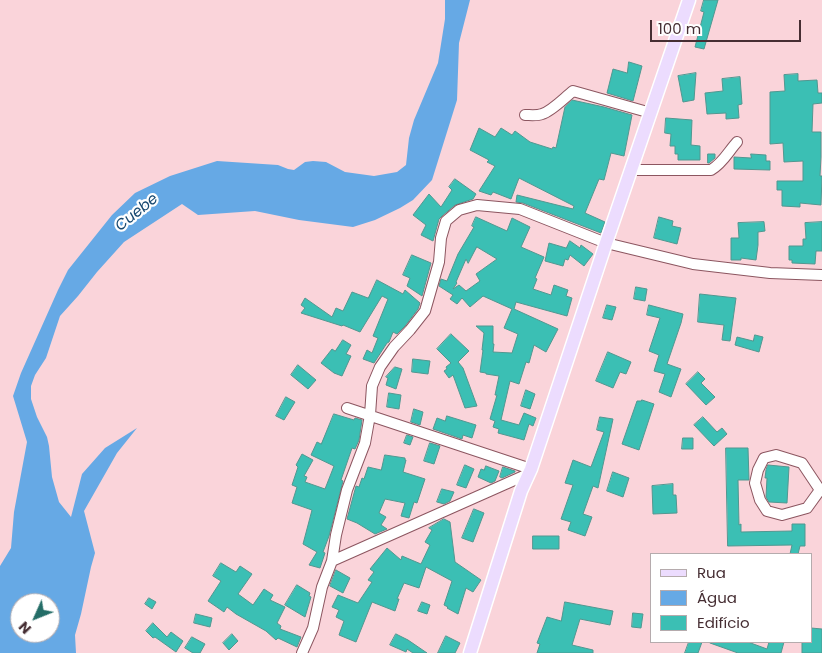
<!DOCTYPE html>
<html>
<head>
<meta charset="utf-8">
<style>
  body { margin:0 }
  #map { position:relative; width:822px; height:653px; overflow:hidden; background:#fad4da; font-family:Poppins,sans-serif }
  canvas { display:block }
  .legend { position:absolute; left:650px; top:553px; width:162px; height:90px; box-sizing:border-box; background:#fff; border:1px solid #b5abad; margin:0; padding:6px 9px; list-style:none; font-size:15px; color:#462e33 }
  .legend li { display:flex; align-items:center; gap:10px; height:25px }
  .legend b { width:25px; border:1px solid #b5abad }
  .north { position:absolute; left:10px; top:593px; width:50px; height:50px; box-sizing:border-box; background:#fff; border:1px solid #b5abad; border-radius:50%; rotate:226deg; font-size:14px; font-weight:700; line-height:20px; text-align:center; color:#462e33 }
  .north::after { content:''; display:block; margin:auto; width:18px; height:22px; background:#246d67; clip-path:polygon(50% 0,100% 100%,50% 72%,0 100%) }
  .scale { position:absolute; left:650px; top:20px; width:151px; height:22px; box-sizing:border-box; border:2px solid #462e33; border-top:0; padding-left:6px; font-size:15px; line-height:18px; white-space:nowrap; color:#462e33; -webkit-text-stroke:4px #fff; paint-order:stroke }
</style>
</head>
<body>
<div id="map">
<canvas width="822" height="653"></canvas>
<ul class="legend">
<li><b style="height:6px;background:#ecdcfe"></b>Rua</li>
<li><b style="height:14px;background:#66a9e5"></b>Água</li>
<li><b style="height:14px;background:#3bbfb4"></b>Edifício</li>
</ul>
<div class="north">N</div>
<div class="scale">100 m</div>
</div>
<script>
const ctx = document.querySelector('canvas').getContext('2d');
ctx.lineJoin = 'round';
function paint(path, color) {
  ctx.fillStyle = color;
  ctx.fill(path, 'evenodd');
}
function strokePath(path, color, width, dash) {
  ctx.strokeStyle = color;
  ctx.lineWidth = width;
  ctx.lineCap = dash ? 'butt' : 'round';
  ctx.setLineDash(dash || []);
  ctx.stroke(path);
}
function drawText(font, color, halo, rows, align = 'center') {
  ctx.font = font + ' Poppins,sans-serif';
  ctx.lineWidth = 4.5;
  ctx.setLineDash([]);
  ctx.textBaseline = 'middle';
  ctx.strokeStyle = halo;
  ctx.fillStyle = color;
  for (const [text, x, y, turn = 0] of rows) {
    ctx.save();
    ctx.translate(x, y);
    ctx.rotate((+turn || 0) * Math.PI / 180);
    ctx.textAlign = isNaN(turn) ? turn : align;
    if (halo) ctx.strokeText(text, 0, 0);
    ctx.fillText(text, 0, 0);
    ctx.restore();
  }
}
paint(new Path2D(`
  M445,0h25l-11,43 -2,57 -25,80 -19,20 -13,8 -25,12 -22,7 -54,-7 -44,-9 -57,4 -16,-11 -58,38 -27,30 -19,24 -18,20 -14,42 -11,17 -4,11v13l6,18 10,20 2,9 3,31 7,25 12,15 11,-43 23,-26 32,-20 -20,25 -33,58 11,42 -4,14 -10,47 -6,21 1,18h-76v-87l11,-18 3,-36 13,-70 -14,-46 8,-23 37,-83 10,-20 44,-55 23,-22 35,-17 47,-15 61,4 10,4 6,1 11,-8 8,-1 13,1 19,10 29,4 23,-4 9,-7 3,-27 5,-18 24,-57 7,-44zM20,603h30v30h-30z`), '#66a9e5');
const building = new Path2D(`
  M704,0h14l-14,49 -9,-2 9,-35 -3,-1z
  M629,62l13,4 -9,35 -26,-8 6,-24 14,4z
  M696,73l-2,27 -11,2 -5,-26z
  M798,74v7l19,-1 1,13h4v10l-9,1 -1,28h9v25l-1,19h2l-1,29 -21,-2v4l-18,-1v-16h-5v-9h26v-20l-19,1 -1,-19 -13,1v-52l15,-1 -1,-16z
  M740,77l2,27 -4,1 1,13 -13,1v-6l-19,1 -2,-21 18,-2 -1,-12z
  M572,100l32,7 28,8 -8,41 -13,-3 -7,27 -5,-1 -14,34 20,9 -4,11 -78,-30 -7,-1 1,-7 56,14 1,-3 -55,-28 -8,21 -18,-7 -2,3 -12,-4 16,-25 -8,-4 2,-2 -19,-10 9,-22 16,9 6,-9 11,7 3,-4 15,11 22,7 1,-2 3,1 9,-41z
  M666,118l26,2 -1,25 9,1v14h-22v-6h-3v-8h-5l1,-12 -6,-1z
  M708,154h7v4l-6,5h-1z
  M751,154l15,1v6h4v9l-36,-1v-12l17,1z
  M455,179l21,15 -3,5 -18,6 -13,11 -3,3 -6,22 -12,-6 5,-10 -13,-10 16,-21 12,13 11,-17 -3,-3z
  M476,217l31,14 5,-13 18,9 -9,20 23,10 -9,21 2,1 -4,10 18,6 3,-10 14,5 -2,6 6,2 -5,18 -51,-14 -2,7 44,20 -12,23 -12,-7 -5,18 -3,-1 -7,22 -9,-3 -9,39 18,5 5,-12 12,5 -3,8 -4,-2 -5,16 -26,-7 1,-4 -6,-2 2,-6 -5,-2 7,-24h-2l4,-19 -13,-2v-1l-6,-1 3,-22h-1l2,-17 -8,-7h17v18h1l-1,8 19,1 6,-19 -14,-6 8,-19 -29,-13 -13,11 -8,-9 -5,6 -7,-5 3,-4 -14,-9 2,-7 6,2 11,-27 16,-27 -2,-1zM477,247l20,12 -21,15 4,7 -14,10 -7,-6 -6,4 4,-6 -1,-1 10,-23 2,4z
  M659,217l14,4 -1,5 9,2 -4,16 -23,-6z
  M764,222l1,9 -7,1v13l-2,15 -15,-2v2h-10v-22h8l-1,-15z
  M822,222v29h-6l-1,13 -23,-1v-3h-3v-14h14v-7h3l-1,-16z
  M570,241l10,7 1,-3 12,9 -9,12 -14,-11 -2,5 -3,-1 -2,7 -18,-5 4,-18 17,5z
  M412,255l19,8 -9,33 -15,-10 3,-8 -7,-3z
  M377,280l26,14 2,-4 15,13 -2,6 -13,17 -8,8 -4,-2 -4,10 -2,1 -13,20 -11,-4 4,-9 5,3 6,-15 -5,-2 15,-37 -6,-3 -22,36 -17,-7 -1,1 -41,-13 4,-5 -4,-3 4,-7 27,19 4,-9 7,3 9,-19 16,6z
  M636,287l11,2 -2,12 -11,-2z
  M700,294l36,4 -6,43 -8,-1 2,-15 -26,-3z
  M607,305l9,2 -4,13 -9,-2z
  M649,305l34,9 -2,9 -14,41 14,5 -10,28 -12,-5 6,-18 -11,-3 5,-16 -10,-4 11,-33 -13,-3z
  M451,334l18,17 -11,11 5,6 14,38 -12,2 -12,-33 -4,3 -5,-7 3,-2 -1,-2 5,-4 -14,-14z
  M755,335l8,2 -4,15 -24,-7 2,-8 16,4z
  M343,340l8,5 -5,9 5,2 -9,20 -8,-3 -13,-10 11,-14 3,2z
  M608,352l23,10 -5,12 -6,-2 -7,16 -17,-7z
  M413,359l17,2 -2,13 -16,-2z
  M298,365l18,15 -8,9 -17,-14z
  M395,367l7,2 -6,20 -10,-4 2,-7 -2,-1z
  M698,372l7,7 -4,4 14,14 -9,8 -20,-21z
  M526,390l9,4 -5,15 -9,-3z
  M389,393l12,2 -2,14 -12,-2z
  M286,397l9,5 -11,18 -8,-4z
  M642,400l12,4 -15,46 -17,-6 15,-43h4z
  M414,409l9,3 -3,13 -9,-3z
  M334,414l20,6 1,-2 7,2 -3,20 -4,9 -3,-1 -11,32 2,1 -14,55 -6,16 2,1 -5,15 -11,-3 8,-13 -14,-8 9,-34 -20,-7 5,-16 -5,-2 6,-18 -2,-2 6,-11 11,6 -9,16 3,1 -2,5 20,7 9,-23 -23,-11 6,-13 4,2z
  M447,416l29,9 -4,13 -9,-3 -1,4 -29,-10 4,-11 8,3z
  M600,417l13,2 -15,69 -5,-2 -10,28 9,3 -7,19 -17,-6 3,-8 -10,-3 12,-34 -8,-2 8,-23 18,7 13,-35 -7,-2z
  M703,417l14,15 5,-4 5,6 -13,12 -20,-21z
  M407,435l6,2 -3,8 -6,-2z
  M683,438h10v11h-11z
  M430,443l10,3 -6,18 -10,-3z
  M726,448h22l1,32h-11l1,45 2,-1v8l51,-1v-7h13v22h-5l-2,8h-8l2,-9 -64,1z
  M385,455l20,3v2h1l-3,12 22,7 -8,24 -3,-1 -5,16 -8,-2 4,-13 -20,-4 -6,14 7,4 -5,8 6,4 -12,5 -18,-11 -10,-4 9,-33 3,1 3,-9 2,1 4,-12 13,3z
  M465,465l9,4 -8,19 -9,-3z
  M768,465l21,2 -2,36 -18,-1 -3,-5 1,-19h-2l1,-8z
  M486,466l13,5 -4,10 -4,2 -13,-6 3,-8 3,1z
  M503,467l12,4v1l-13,6 -2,-1z
  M613,472l16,6 -6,19 -16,-6z
  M673,484v11h3l1,18 -24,1 -1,-28z
  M442,489l12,3 -4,9 -6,3 -7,-2z
  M474,509l10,4 -11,29 -11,-4z
  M444,519l6,3 5,40 26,18 -8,12 -7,-4 -8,26 -11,-6 1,-1 -4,-2 8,-24 -26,-14 -7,21 -15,-5 -7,16h2l-4,12 -23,-9 -16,40 -17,-7 5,-14 -8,-4 3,-7 -7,-3 6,-12 20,8 14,-21 -4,-2 6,-8 -4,-3 17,-21 14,12 1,-4 19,8 9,-19 -5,-3 7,-12 -3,-2z
  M533,536h26v13h-26z
  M221,563l15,9 4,-6 12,8 -14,20 15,11 11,-16 9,6 -3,5 15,7 -8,16 4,3 -1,3 21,8 -4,10 -19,-9 -2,2 -10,-9 -30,-17 -9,-7 -3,5 -16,-11 13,-20 -8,-5z
  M336,570l14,8 -7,15 -13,-7z
  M297,585l13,8 -1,3 2,1 -6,20 -20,-12z
  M149,598l7,4 -4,7 -7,-5z
  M422,602l8,3 -3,9 -9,-3z
  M565,602l48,9 -3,14 -30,-6 -8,26 21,5v3h-56l3,-9 -3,-1 10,-26 14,4z
  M633,613l10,1 -2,14 -9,-1z
  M196,614l16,4 -2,9 -16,-4z
  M153,623l14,14 4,-5 12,9 -7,11 -21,-15 -2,1 -7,-7z
  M811,628l11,1v24h-20v-11h9z
  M232,634l6,7 -9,9 -6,-7z
  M396,634l12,6 19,13h-14l-6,-4 -1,3 -16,-7z
  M446,636l14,7 -5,10h-17z
  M192,637l13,7 -5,9h-7l-8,-5z
  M689,642h13l-4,11h-13z
  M710,642h38l19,7 2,-7h15l-3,11h-43l-28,-10z`);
paint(building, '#3bbfb4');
strokePath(building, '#519790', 1);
const minor = new Path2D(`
  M525,115c5,0 12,1 17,-1 10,-3 22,-16 31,-23l78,22
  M631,170h80c12,-7 17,-18 26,-28
  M347,408l184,61
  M776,455l26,8 18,27 -13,18 -25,7 -15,-4 -7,-11 -5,-17 3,-13 6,-12z
  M332,561l196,-87
  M302,653l11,-25 9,-41 10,-26 4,-26 11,-45 18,-47 5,-28 2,-29 8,-19 14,-20 16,-17 15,-19 14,-49 2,-24 5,-17 13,-11 18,-5 43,4 86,34 87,21 77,9 52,2`);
const major = new Path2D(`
  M470,653l51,-162 10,-22 75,-226 83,-243`);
strokePath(minor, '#8c5660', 12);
strokePath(major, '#fff', 15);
strokePath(minor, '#fff', 10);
strokePath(major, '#ecdcfe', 12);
drawText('italic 15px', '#184971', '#fff', [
  ["Cuebe",137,213,-39]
]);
</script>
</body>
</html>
